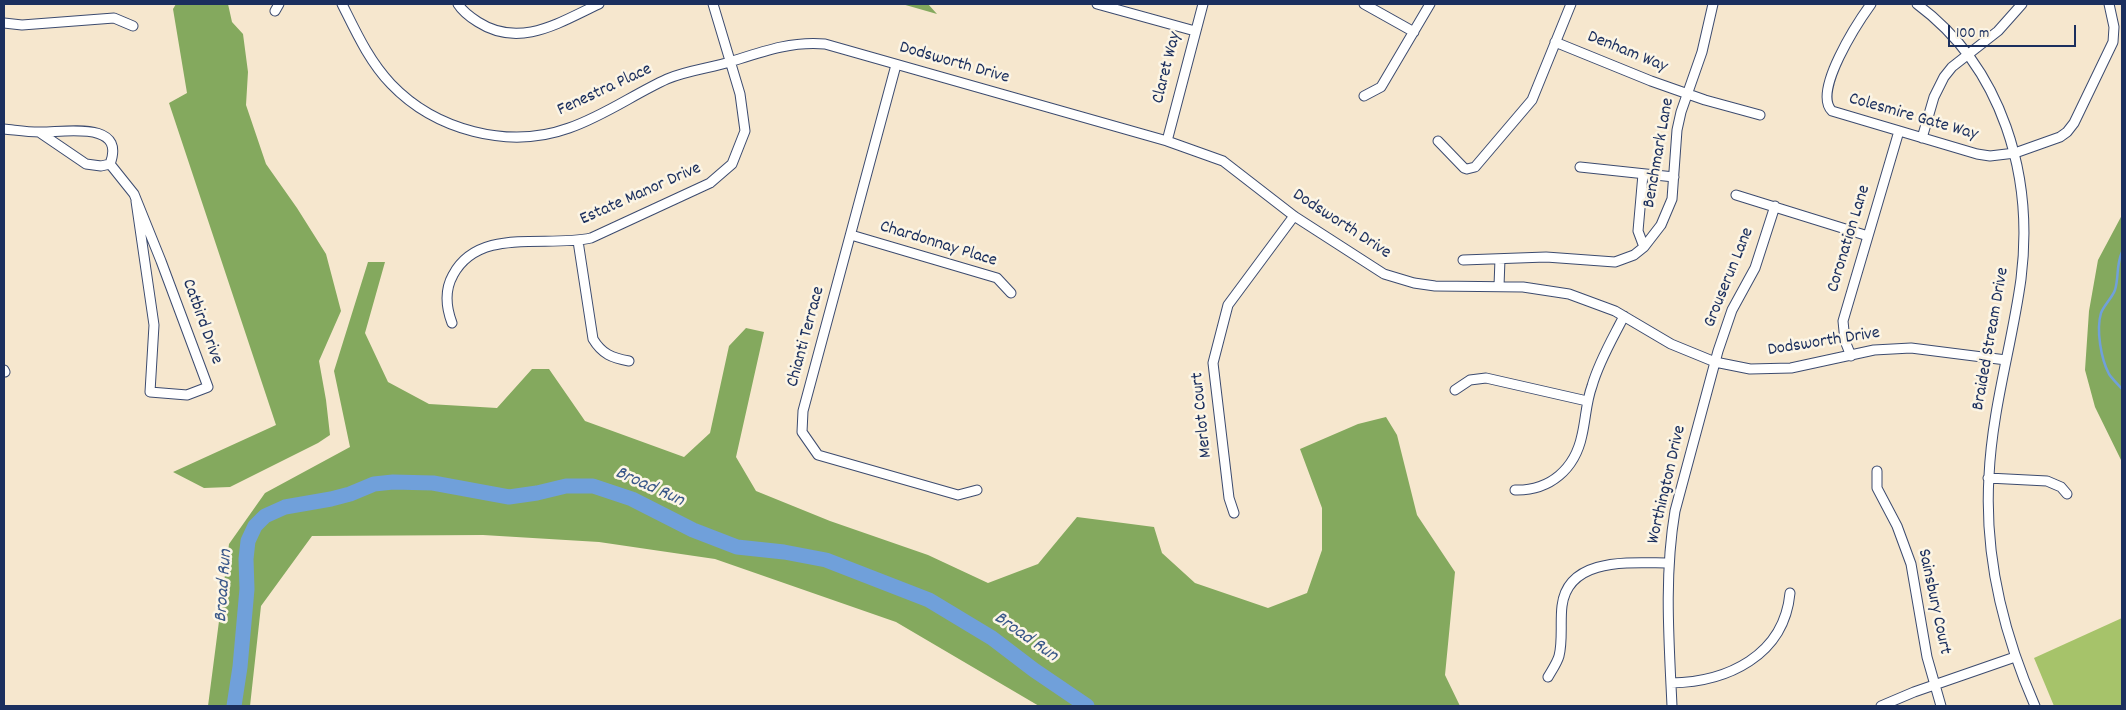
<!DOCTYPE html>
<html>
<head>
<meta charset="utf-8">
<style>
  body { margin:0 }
  #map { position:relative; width:2126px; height:710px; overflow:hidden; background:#f6e7ce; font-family:Dekko,sans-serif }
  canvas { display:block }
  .frame { position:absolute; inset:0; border:5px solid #1b2f5e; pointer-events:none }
  .scale { position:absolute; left:1948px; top:25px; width:128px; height:22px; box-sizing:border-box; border:2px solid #1b2f5e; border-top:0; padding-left:6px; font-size:15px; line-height:18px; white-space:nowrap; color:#1b2f5e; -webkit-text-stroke:4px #fcf5e5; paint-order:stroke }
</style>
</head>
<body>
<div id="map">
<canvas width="2126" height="710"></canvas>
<div class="frame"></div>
<div class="scale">100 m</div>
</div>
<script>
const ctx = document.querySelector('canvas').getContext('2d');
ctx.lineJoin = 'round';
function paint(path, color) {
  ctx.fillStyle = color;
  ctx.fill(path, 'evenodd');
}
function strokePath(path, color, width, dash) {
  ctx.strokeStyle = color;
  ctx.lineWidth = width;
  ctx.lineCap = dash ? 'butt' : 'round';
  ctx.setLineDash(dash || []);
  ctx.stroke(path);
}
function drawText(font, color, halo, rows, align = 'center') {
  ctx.font = font + ' Dekko,sans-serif';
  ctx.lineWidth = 5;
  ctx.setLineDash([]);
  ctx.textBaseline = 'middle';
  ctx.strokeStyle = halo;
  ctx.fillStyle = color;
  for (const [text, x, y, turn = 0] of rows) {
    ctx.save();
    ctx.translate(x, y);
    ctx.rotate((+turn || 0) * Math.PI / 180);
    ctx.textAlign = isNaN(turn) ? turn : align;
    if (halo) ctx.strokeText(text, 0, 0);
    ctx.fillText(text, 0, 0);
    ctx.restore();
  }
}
paint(new Path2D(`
  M2122,618v88h-68l-20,-48z`), '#a6c36a');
paint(new Path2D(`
  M176,4h52l4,18 11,12 5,38 -2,33 20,59 31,44 29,46 15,57 -22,50 7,39 4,35 -12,8 -88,44 -26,1 -31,-16 103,-47 -107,-322 18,-10 -14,-84z
  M902,4h26l9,10z
  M2122,215v247l-27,-55 -10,-37 4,-59 9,-51z
  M368,262h17l-20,71 23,49 41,22 68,4 35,-39h17l36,52 99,36 26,-24 19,-87 17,-18 18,4 -28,125 20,34 74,30 98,34 60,28 50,-19 39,-47 77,10 8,26 33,30 73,25 39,-15 15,-43v-42l-22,-59 58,-25 28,-7 11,18 20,80 38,57 -10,103 15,31h-421l-143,-84 -181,-63 -116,-17 -116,-7 -171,1 -51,70 -11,100h-42l21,-162 36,-51 85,-46 -16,-76z`), '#84a95e');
strokePath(new Path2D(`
  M2122,252c-6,13 -3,25 -7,38 -3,8 -11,15 -14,23 -5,17 0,46 8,61 4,6 9,10 13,15`), '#70a0da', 2.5);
strokePath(new Path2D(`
  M234,706l6,-39 7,-78 -1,-30 2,-18 7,-15 10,-10 20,-9 46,-8 19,-5 24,-10 19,-2 40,1 76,14 28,-4 29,-7h27l39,13 61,31 44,17 47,5 42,8 103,40 63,38 42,32 53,36`), '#70a0da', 15);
const street = new Path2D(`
  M342,4c14,28 27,57 49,80 44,46 117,66 178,44 35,-12 65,-34 98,-49 21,-9 45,-11 66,-18 31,-10 59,-20 92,-17l342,97 56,20 71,55 90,58 30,9 21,3 88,1 46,7 46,17 56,33 44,18 35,7 41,-1 83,-18 37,-2 95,12
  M458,4c5,8 12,13 20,18 42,27 82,0 121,-18
  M1097,4l98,27
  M1364,4l50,28
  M1871,4c-13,18 -59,88 -39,107l145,43 13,2 25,-3 45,-16 7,-5 7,-9 39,-81 1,-15 -5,-23
  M1917,4c86,64 117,172 104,275 -9,66 -29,130 -32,197 -5,81 14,157 46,230
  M275,11l4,-7
  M4,23l18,2 92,-7 19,8
  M1555,42l96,39 54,19 55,15
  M896,65l-93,346 -1,21 16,23 140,40 19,-5
  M1364,96l17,-9 49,-83
  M4,129c11,1 23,3 35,3 22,1 88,-13 71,32l-9,2 -15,-2 -47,-32
  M1922,138l12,-41 10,-20 8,-10 46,-36 24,-27
  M1167,141l36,-137
  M1438,141l26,27 3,1 8,-2 57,-67 39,-96
  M110,164l24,30 27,67 47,126 -21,8 -37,-3 4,-67 -18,-124
  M1580,167l94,10
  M1643,174l-5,57 6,16
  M1736,195l132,41
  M851,235l146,43 14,15
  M578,241l15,98c9,15 19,19 36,22
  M1463,260l83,-3 69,5 19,-7 10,-8 17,-22 11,-26 5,-69 4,-18 21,-60 11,-48
  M1499,286l1,-27
  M452,323c-6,-16 -8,-32 1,-48 26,-49 94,-27 138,-37l119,-55 22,-19 13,-33 -5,-37 -27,-90
  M1851,356l-6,-15 -2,-20 56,-190
  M4,370l1,2
  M1455,390l15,-10 16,-2 101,23
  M1877,471v17l20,38 14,38 16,93 14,49
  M1988,478l59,3 14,6 6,7
  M1515,490c35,1 60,-21 67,-55 4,-17 4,-33 10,-49 7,-25 21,-48 32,-70
  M1234,513l-5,-15 -16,-135 15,-58 66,-89
  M1548,677c4,-7 9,-14 11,-21 4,-15 1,-34 3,-50 6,-50 70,-43 106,-43
  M1671,683c56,-1 113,-27 119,-90
  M1672,706c-3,-65 -8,-130 3,-195l43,-160 14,-41 23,-42 20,-62
  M1881,706l33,-14 101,-35`);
strokePath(street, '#3c4b6f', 11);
strokePath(street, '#fff', 9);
drawText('18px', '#1b2f5e', '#fcf5e5', [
  ["Denham Way",1627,53,22],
  ["Dodsworth Drive",954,64,16],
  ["Claret Way",1168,68,-76],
  ["Fenestra Place",605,91,-25],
  ["Colesmire Gate Way",1913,118,16],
  ["Benchmark Lane",1660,153,-80],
  ["Estate Manor Drive",641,195,-24],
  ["Dodsworth Drive",1341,225,33],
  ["Coronation Lane",1850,239,-73],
  ["Chardonnay Place",938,245,17],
  ["Grouserun Lane",1730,278,-68],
  ["Catbird Drive",201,322,70],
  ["Chianti Terrace",807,337,-75],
  ["Braided Stream Drive",1992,339,-80],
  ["Dodsworth Drive",1824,343,-9],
  ["Merlot Court",1203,415,-96],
  ["Worthington Drive",1668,485,-77],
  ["Sainsbury Court",1933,602,78]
]);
drawText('italic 19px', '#395789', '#fcf5e5', [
  ["Broad Run",649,488,24],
  ["Broad Run",225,586,-86],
  ["Broad Run",1025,638,35]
]);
</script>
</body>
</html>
